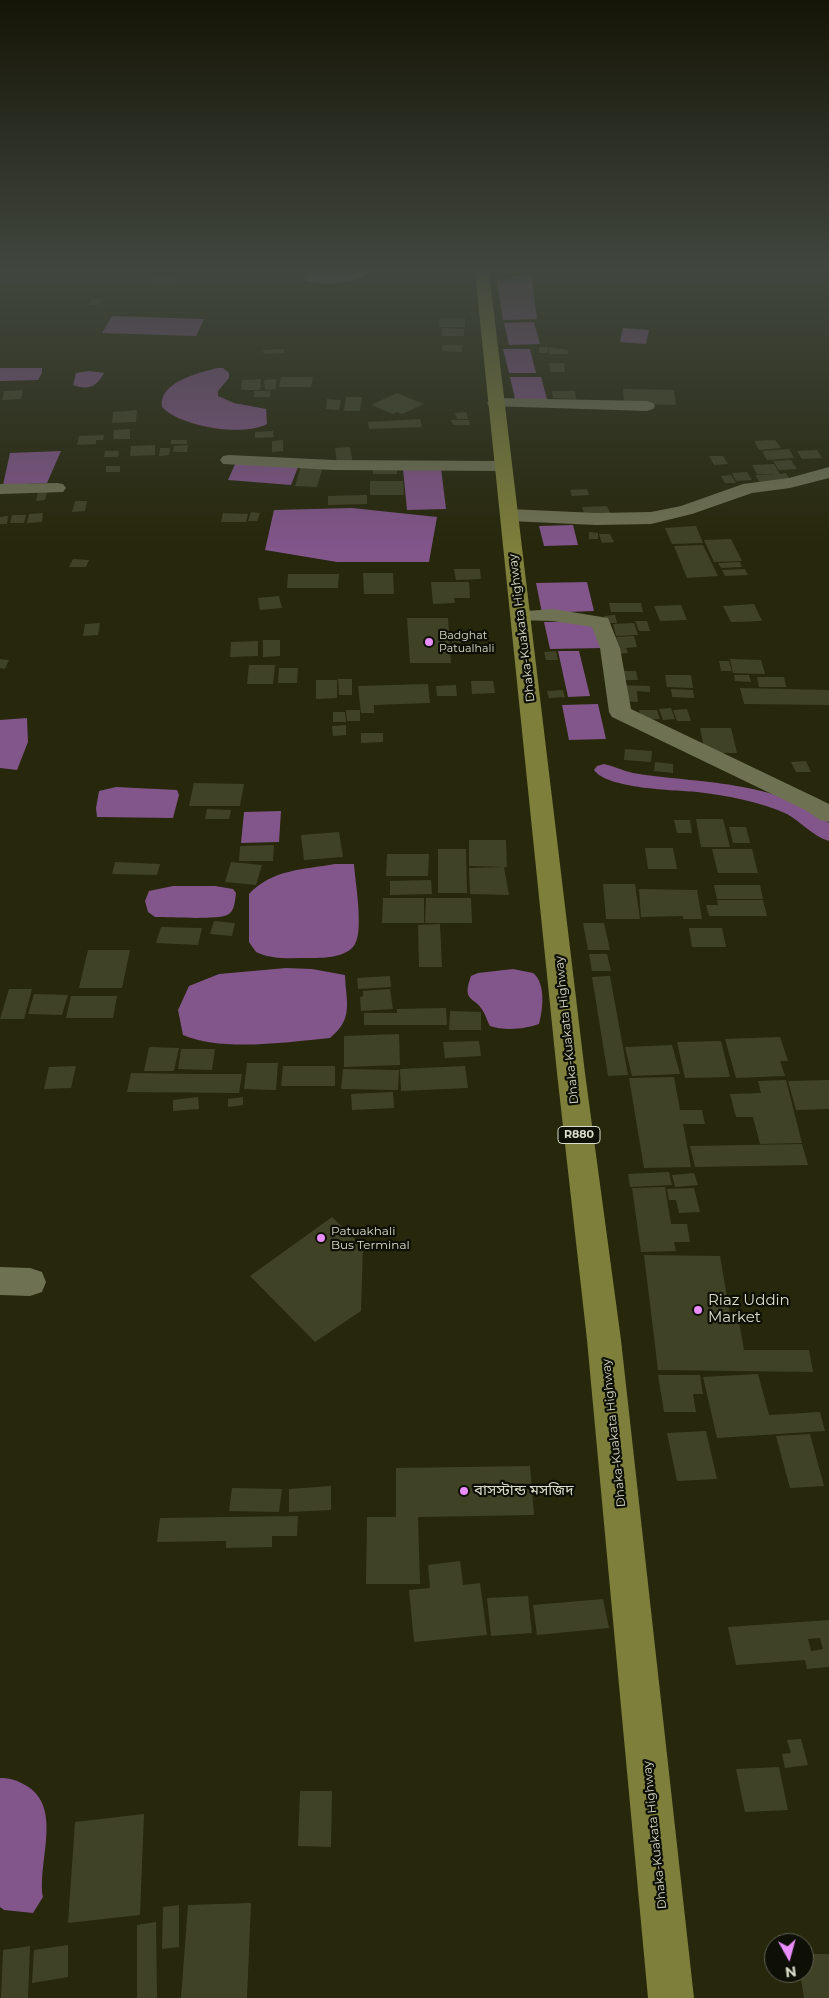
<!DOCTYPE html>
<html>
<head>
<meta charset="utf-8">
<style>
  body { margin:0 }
  #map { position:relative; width:829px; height:1998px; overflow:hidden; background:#26270b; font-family:Montserrat,sans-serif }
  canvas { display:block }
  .north { position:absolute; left:764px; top:1933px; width:50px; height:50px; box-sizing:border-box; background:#0e0f05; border:1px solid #606155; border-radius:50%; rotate:173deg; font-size:14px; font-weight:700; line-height:20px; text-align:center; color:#dbddcc }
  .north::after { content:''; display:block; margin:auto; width:18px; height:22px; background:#ea8dfd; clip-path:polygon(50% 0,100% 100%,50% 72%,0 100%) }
</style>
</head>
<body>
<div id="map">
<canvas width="829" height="1998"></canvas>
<div class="north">N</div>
</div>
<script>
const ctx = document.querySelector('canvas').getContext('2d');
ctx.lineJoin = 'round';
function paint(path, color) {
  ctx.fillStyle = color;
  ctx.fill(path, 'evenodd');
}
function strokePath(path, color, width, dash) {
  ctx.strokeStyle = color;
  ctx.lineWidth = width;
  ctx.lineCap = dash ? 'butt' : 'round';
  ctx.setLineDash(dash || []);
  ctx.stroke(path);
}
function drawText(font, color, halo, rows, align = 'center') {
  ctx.font = font + ' Montserrat,"Noto Sans Bengali",sans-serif';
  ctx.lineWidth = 4.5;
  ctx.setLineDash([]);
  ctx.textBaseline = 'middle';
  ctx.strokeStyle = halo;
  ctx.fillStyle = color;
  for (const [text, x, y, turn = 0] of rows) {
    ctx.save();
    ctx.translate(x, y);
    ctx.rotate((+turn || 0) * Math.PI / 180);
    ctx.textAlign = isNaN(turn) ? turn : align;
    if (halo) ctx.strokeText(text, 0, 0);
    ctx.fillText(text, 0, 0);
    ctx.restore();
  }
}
paint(new Path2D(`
  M310,272h61c-17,12 -47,15 -67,8z
  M531,273l6,46 -34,1 -6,-39z
  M112,316l92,3 -8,17 -94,-3z
  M534,322l6,22 -31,1 -5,-22z
  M623,328l26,2 -3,14 -26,-2z
  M503,349h27l6,24h-27z
  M0,368h42v5l-4,7 -38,1z
  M217,368h6l6,5v5l-11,13v5l16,7 32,6 1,15c-24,13 -86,3 -105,-17 -4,-24 35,-34 55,-39z
  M89,371l15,2c-7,13 -15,18 -31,12l3,-12z
  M510,377h31l6,22h-32z
  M61,451l-14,32 -44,2 7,-32z
  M236,462l62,5 -7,18 -63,-5z
  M441,468l5,41 -39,1 -4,-41z
  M352,508l85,9 -8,45h-92l-72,-12 9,-40z
  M573,525l5,20 -34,1 -5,-20z
  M587,582l7,29 -52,2 -6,-30z
  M596,621l7,27 -53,1 -6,-27z
  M579,651l11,45 -22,1 -10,-46z
  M598,704l8,35 -37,1 -7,-35z
  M27,718l1,24 -11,28 -17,-2v-48z
  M116,787l61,3 2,5 -6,23 -76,-1 -1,-9 3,-17z
  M281,811l-2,31 -38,1 3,-31z
  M335,864h19c1,18 11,71 -1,83 -10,11 -31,11 -44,11 -18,0 -37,2 -53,-6l-7,-10v-48c24,-25 53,-24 86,-30z
  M173,886h42l18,3 3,4c-1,7 -1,19 -9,22 -10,5 -58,2 -72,2l-7,-5 -3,-11 4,-10z
  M286,968l26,1 33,6c1,28 9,43 -15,63 -42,4 -108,14 -147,-3l-5,-25 11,-24 30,-12z
  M513,969l20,4c13,10 10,37 6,51 -13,5 -35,7 -49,2 -3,-5 -4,-10 -7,-15 -8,-15 -22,-8 -12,-35l7,-3z
  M0,1778c11,0 16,2 25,7 39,21 12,77 18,112l-10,16 -29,-3 -4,-3z`), '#82558b');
paint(new Path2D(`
  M604,764c10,2 19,7 29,9 66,11 141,6 196,50v18c-15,-4 -28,-19 -42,-27 -28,-13 -59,-18 -90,-22 -22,-2 -90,-3 -103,-22l3,-4z`), '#82558b');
paint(new Path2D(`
  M154,277h24l-2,7h-24z
  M91,299h10l-3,6h-10z
  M440,318h25v9h-26z
  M442,328l22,1v7h-22z
  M442,345h20v7l-20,-1z
  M539,347h9v6h-9z
  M549,347l19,3v4h-19z
  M284,349l1,4 -21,1 -1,-4z
  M549,363h15l1,9h-15z
  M281,377h32l-2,10h-32z
  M261,379l-1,11h-19l1,-10z
  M276,379v10l-11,1 -1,-10z
  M623,389l51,1 2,15 -52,-1z
  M23,390l-2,9 -19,1 2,-9z
  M254,391h16v6h-16z
  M552,391h23l1,8 -23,-1z
  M397,393l27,11 -22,10 -5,-2 -4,2 -22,-9z
  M346,397h16l-2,14h-16z
  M327,399l14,1 -2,10 -13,-1z
  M137,410l-1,12 -24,1 1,-11z
  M466,412l2,7h-11l-2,-6z
  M420,419l2,8 -53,2 -1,-7z
  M451,420h18l1,5h-17z
  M130,429v10h-17l1,-9z
  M273,431l1,6 -19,1v-6z
  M104,435l-1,5h-7v4l-19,1 2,-9z
  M171,440h16v4h-16z
  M283,440v11l-11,1v-11z
  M775,440l6,8 -22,2 -5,-9z
  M155,445v10l-25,1 1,-10z
  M188,445l-1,7h-14l1,-6z
  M350,447l3,17h-16l-2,-16z
  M160,448h10l-1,7 -10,1z
  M789,449l5,9 -27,2 -5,-9z
  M817,450l5,8 -20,1 -5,-8z
  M105,451h14l-1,6h-14z
  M709,456h14l5,8 -14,1z
  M791,460l6,9 -18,1 -6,-9z
  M774,464l6,10 6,-1 4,6 -29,5 -6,-9 23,-1h-21l-5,-9z
  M106,466h14v6h-14z
  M301,466l22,1 -6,20 -22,-1z
  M373,468h24v6h-24z
  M747,472l5,8 -16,1 -4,-8z
  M731,475l5,8h-11l-4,-7z
  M370,481h33l1,14h-34z
  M587,489l2,6 -17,1 -2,-6z
  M38,492h9l-2,8 -9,1z
  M367,495v9l-39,1v-9z
  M75,501h12l-2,10 -13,1z
  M607,506l4,9 -26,1 -3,-9z
  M251,512l9,1 -3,8h-9z
  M43,513l-1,9 -15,1 2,-9z
  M223,513l25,1 -2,8h-25z
  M12,515h14l-2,8h-14z
  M8,516l-1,8h-7v-7z
  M696,526l7,17 -31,1 -7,-16z
  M589,532l9,1v6h-9z
  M599,534h11l4,8 -12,1z
  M731,539l11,22 -28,1 -10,-22z
  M703,545l15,31 -31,2 -13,-32z
  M73,559l16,1 -3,7h-17z
  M740,562l2,5 -21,1 -3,-5z
  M454,569h26l1,10 -25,1z
  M745,569l3,6 -23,1 -3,-6z
  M363,573h30l1,21h-30z
  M288,574h51l-1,14h-51z
  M431,582h38l1,16h-16l1,5 -22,1z
  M279,596l3,12 -22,2 -2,-12z
  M609,603h32l2,9h-32z
  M754,604l8,17 -31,1 -8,-16z
  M681,605l6,15 -27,1 -6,-15z
  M615,615l2,8h-10l-3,-7z
  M407,618h41l3,45h-41z
  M635,621h12l3,10h-11z
  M100,623l-2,12 -15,1 2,-12z
  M634,623l4,12 -22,1 -3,-12z
  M452,636h14l1,6 -15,1z
  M634,636l3,11 -11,1 2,5 -11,1 -2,-6h5l-4,-11z
  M263,640h17v16l-17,1z
  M258,641v15l-28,1 1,-15z
  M556,651l2,9h-12l-2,-8z
  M0,659l9,1 -4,9 -5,-1z
  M730,659l31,1 4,14 -32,-1z
  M719,661h10l3,10h-11z
  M249,665h26l-2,19h-26z
  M279,668h19l-1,15h-19z
  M621,671h15l2,9h-16z
  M665,675h26l2,13 -26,-1z
  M734,675h15l2,7 -16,-1z
  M757,677h27l2,10h-27z
  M338,679h14v16h-13z
  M316,680h21v18l-21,1z
  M471,681h22l2,12 -23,1z
  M428,684l2,19 -56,2v8h-13l-3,-27z
  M456,685l1,11h-20l-1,-10z
  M620,685l30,1v6l-13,-1 1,11 -17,-1z
  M740,688l89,2v15l-85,-1z
  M671,689l22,1 1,8 -22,-1z
  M563,690l2,7 -16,1 -2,-7z
  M671,708l4,11 -12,1 -4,-11z
  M687,709l4,12h-14l-4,-11z
  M346,710h14v11h-13z
  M639,710h18l3,9 -19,1z
  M333,712h12l1,10h-13z
  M346,725v10l-13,1 -1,-10z
  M700,728h31l6,25h-32z
  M361,733h22v9l-22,1z
  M625,749l27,2 -1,11 -27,-2z
  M806,761l5,11h-15l-5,-10z
  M655,762l18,2v9l-19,-2z
  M194,783l50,1 -4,22h-51z
  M207,809l24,1 -2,9h-24z
  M696,819h27l7,28h-29z
  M674,820h16l2,13h-15z
  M729,827h17l4,16h-17z
  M339,832l4,25 -39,3 -3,-25z
  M469,840h37l1,27 -38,-1z
  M274,845l-1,16h-34l1,-15z
  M645,848h28l4,21h-29z
  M438,849h28l1,44h-29z
  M712,849h40l6,24h-40z
  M387,854h42l-1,22h-42z
  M115,862l45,2 -3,11 -45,-1z
  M231,862l31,3 -6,20 -31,-3z
  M504,867l5,28 -39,-1 -1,-26z
  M431,880l1,14 -42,1v-14z
  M603,884h32l5,35h-34z
  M714,885h46l3,14h-46z
  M639,889l58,1 5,29h-19v-3l-42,1z
  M383,898h41v25h-42z
  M426,898h45l1,25h-47z
  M717,900h46l4,16h-58l-3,-11h12z
  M214,921l21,2 -3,13 -22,-2z
  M583,923h21l6,27h-22z
  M440,924l2,43h-23l-1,-42z
  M161,927l41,1 -4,17 -42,-2z
  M689,928h33l4,19h-34z
  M88,950h42l-8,38h-43z
  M589,954h18l4,17h-19z
  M390,976l1,11 -33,2 -1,-11z
  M610,976l18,99 -20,1 -16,-99z
  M9,989h23l-8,30h-24z
  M390,989l3,20 -32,2 -1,-14 3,-1v-5z
  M34,994l34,1 -6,20 -34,-1z
  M71,996h46l-4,22h-47z
  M446,1008l1,17h-83v-12h33v-4z
  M450,1011l31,1v18h-32z
  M399,1034l1,31 -56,2v-31z
  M780,1037l8,24h-8l5,15 -49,2 -11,-39z
  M479,1041l2,15 -36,2 -2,-16z
  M721,1041l9,36 -45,1 -8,-36z
  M672,1045l8,29 -48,2 -7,-29z
  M149,1047l30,1 -5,23h-30z
  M181,1049h34l-3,21 -34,-1z
  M247,1063h31l-2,27 -32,-1z
  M76,1066l-5,22 -27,1 5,-22z
  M283,1066h52v20h-54z
  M465,1066l3,22 -67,3 -1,-22z
  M343,1069l56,1 -1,20 -57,-1z
  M131,1073l62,1h49l-3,19 -112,-1z
  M674,1077l6,33h22l3,14h-22l8,43 -47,1 -15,-90z
  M786,1080l16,63 -42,1 -7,-27h-17l-6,-23 31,-1 -3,-12z
  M829,1080v29l-33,1 -8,-29z
  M393,1092l1,16 -42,2 -1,-16z
  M198,1097l1,12 -26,2v-11z
  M243,1097v8l-15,2v-8z
  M802,1144l6,21 -113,2 -5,-21z
  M669,1172l3,13 -42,2 -2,-13z
  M694,1173l4,12 -23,2 -3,-12z
  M665,1187l6,37h16l3,18h-16l2,9 -35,1 -9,-64z
  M694,1188l6,24 -21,1 -3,-13h-7l-2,-11z
  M332,1217l31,30 -2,64 -46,31 -65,-66z
  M644,1255l76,1 10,59 8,1 6,34h65l4,22 -155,-2z
  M758,1374l11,41 51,-3 5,19 -108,7 -14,-61z
  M658,1375h42l3,19h-10l3,18h-32z
  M706,1431l11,48 -40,2 -10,-48z
  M810,1434l14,52 -34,2 -14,-52z
  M530,1466l4,49 -116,2 2,67h-54l1,-67h29v-49z
  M331,1486v24l-42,2v-23z
  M232,1488l50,1 -3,23 -50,-1z
  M298,1516l-1,20h-25v11l-46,1v-7l-69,1 3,-24z
  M460,1561l3,24 17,-2 7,52 -73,7 -5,-52 21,-2 -2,-23z
  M528,1596l4,37 -41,3 -4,-38z
  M603,1599l6,29 -72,7 -4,-30z
  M829,1620v47l-22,2 -2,-9 -69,5 -8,-38zM820,1638l3,11 -12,2 -3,-12z
  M801,1739l7,26 -23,3 -3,-14 9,-1 -4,-13z
  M779,1767l9,43 -43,2 -9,-43z
  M300,1791h32l-1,56 -33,-1z
  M144,1814l-4,101 -72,8 7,-101z
  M251,1903l-4,95h-66l7,-93z
  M179,1905v42l-17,2 1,-42z
  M156,1922l1,76h-20v-73z
  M68,1945v32l-36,6 2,-33z
  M30,1946l-2,52h-27l2,-48z
  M804,1954h25v44h-25l-4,-25h4z`), '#404226');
paint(new Path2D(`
  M495,398l152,3 6,2 2,3 -2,3 -6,2 -158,-5 -2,-3z
  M229,455l104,5 169,1 6,1 3,4 -3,4 -6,1 -169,-1 -110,-6 -3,-4 3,-4z
  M829,467v11l-39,10 -38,5 -60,21 -41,10 -55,1 -86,-4 -7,-2 -2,-4 2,-4 7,-2 86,4 55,-1 30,-6 62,-22 46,-6z
  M57,483l6,1 3,4 -3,4 -63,2v-10z
  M553,609l55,9 12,30 11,61 190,91 8,4v18l-9,-2 -15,-10 -193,-93 -3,-5 -9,-64 -8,-21 -39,-6 -40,-1 -3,-4 3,-4z
  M0,1267l30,1 12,4 4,10 -4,10 -12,4 -30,-1z`), '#6f7153');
paint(new Path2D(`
  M475,272h14l96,801 36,267 73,658h-46l-61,-658 -30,-267z`), '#7d7f3a');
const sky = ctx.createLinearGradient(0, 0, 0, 551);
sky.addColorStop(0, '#151506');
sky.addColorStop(0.49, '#41473f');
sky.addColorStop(1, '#41473f00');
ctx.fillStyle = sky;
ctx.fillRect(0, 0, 829, 551);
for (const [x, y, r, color] of [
  [429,642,5,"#ea8dfd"],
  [321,1238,5,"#ea8dfd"],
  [698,1310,5,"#ea8dfd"],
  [464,1491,5,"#ea8dfd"]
]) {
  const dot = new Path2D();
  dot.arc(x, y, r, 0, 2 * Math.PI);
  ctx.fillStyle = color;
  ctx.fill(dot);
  strokePath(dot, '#0e0f05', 2);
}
drawText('11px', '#dbddcc', '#0e0f05', [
  ["Badghat",439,636],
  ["Patualhali",439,649]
], 'left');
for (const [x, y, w] of [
  [579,1135,42]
]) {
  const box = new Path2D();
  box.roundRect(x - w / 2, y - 8.5, w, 17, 4);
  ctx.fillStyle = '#0e0f05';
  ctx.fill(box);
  strokePath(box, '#dbddcc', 1);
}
drawText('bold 11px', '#dbddcc', null, [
  ["R880",579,1135]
]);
drawText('12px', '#dbddcc', '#0e0f05', [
  ["Dhaka-Kuakata Highway",522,628,-97],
  ["Dhaka-Kuakata Highway",567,1030,-96],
  ["Dhaka-Kuakata Highway",614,1433,-96],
  ["Dhaka-Kuakata Highway",655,1835,-96]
]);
drawText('12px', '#dbddcc', '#0e0f05', [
  ["Patuakhali",331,1231],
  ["Bus Terminal",331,1245]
], 'left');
drawText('15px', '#dbddcc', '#0e0f05', [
  ["Riaz Uddin",708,1301],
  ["Market",708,1318],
  ["বাসস্টান্ড মসজিদ",474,1491]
], 'left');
</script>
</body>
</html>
